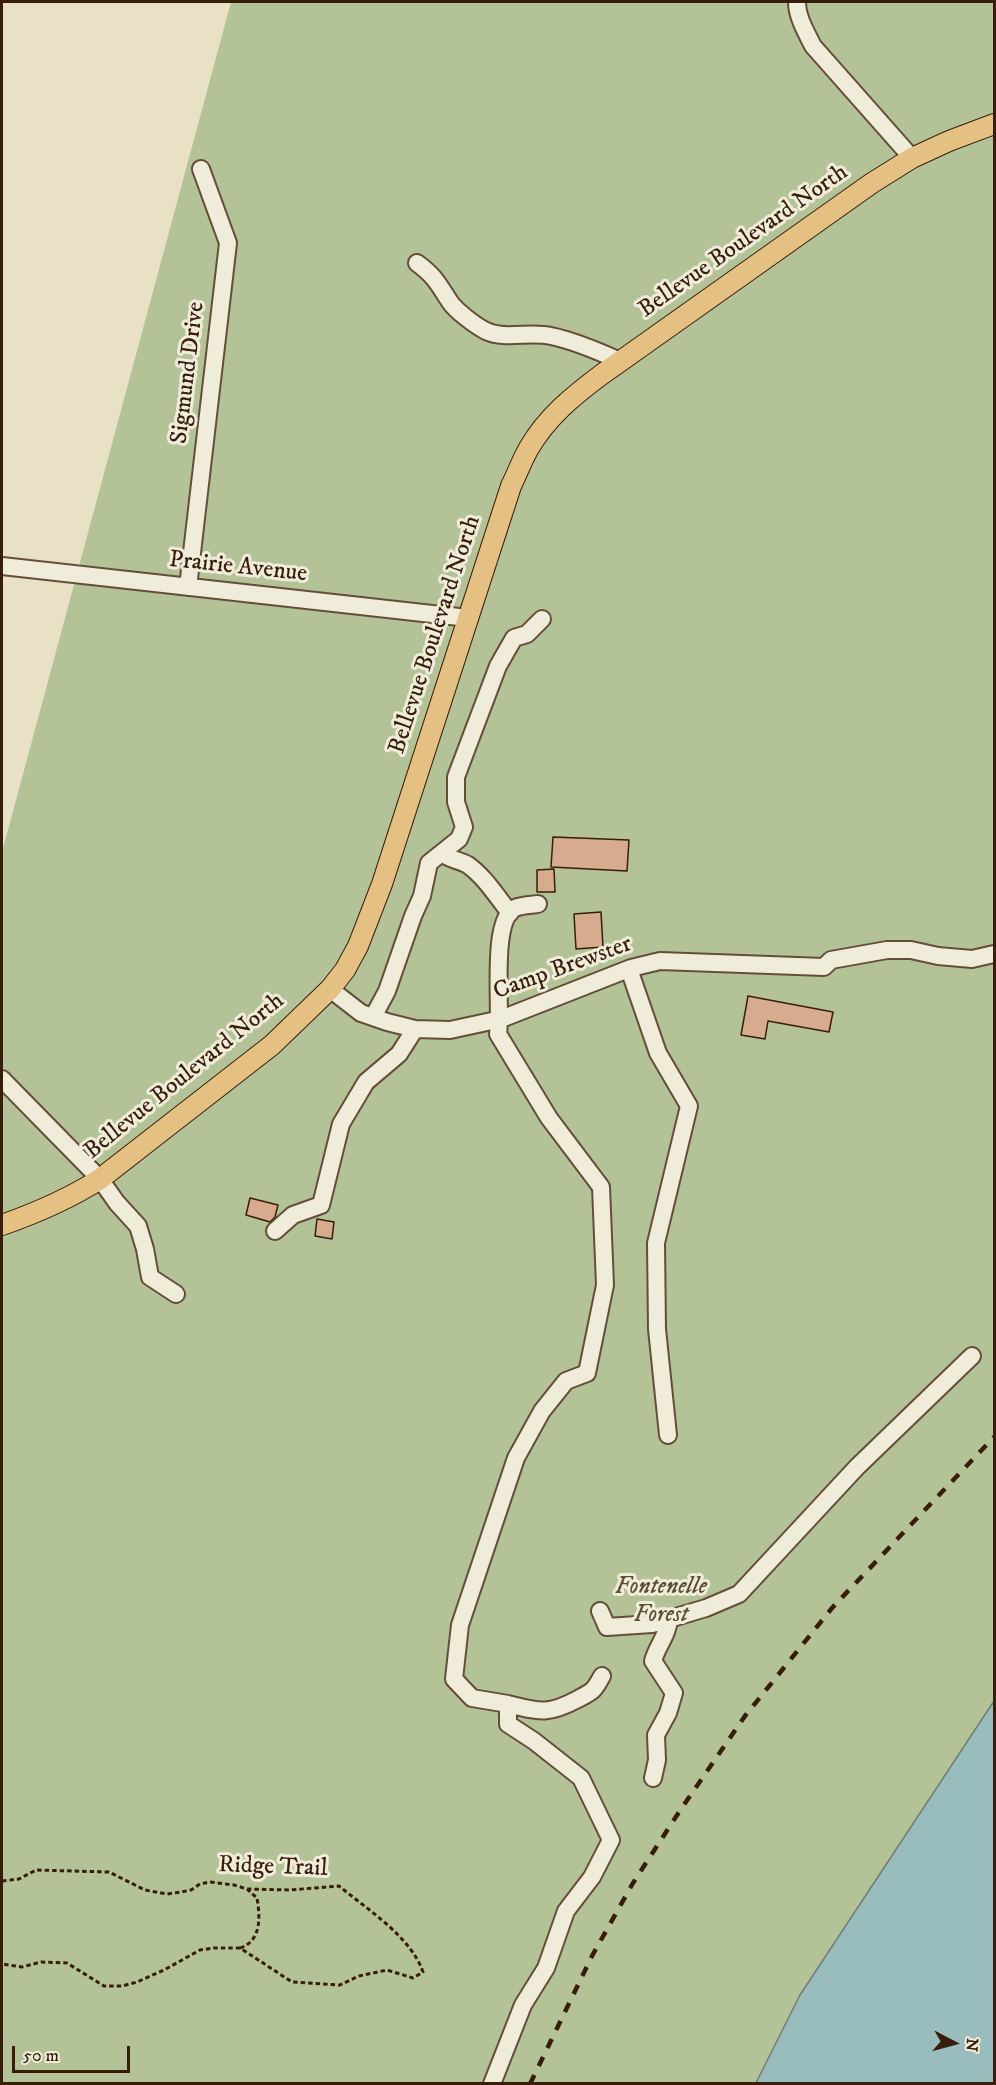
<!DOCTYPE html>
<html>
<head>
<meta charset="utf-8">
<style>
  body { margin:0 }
  #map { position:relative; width:996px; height:2085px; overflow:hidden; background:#e8e1c6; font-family:"IM FELL DW Pica",serif }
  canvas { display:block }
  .frame { position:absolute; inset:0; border:3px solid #381d0b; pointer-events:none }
  .north { position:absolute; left:924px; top:2013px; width:60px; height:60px; -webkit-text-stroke:4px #f0ecda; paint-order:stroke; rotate:96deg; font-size:16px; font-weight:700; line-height:24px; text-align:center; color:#381d0b }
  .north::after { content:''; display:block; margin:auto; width:21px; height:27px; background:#381d0b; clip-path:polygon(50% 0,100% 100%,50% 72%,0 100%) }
  .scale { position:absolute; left:12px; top:2046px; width:118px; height:27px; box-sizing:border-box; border:3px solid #381d0b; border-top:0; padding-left:8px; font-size:18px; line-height:21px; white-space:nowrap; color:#381d0b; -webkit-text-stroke:4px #f0ecda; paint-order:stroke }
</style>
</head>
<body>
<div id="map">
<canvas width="996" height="2085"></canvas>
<div class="frame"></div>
<div class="north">N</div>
<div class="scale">50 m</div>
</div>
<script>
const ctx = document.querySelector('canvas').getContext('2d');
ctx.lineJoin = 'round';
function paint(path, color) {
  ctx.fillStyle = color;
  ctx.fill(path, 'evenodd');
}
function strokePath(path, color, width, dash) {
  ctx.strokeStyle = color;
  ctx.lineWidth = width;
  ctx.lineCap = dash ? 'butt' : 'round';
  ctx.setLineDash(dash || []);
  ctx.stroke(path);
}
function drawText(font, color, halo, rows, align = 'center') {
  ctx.font = font + ' "IM FELL DW Pica",serif';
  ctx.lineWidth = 6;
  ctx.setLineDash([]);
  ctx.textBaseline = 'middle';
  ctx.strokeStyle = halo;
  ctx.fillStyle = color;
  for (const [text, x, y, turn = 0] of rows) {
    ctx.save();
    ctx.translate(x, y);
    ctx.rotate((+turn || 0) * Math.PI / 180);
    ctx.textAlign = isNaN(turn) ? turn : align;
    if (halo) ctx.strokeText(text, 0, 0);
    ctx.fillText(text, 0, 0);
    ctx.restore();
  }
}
paint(new Path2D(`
  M231,2h763v1699l-194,294 -44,88 -754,1v-1232z`), '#b4c397');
const water = new Path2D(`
  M994,1701v382h-238l44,-88z`);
paint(water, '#99bcbc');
strokePath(water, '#727c75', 1.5);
const building = new Path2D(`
  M553,837l76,3 -2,31 -76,-4z
  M554,869l1,23h-18v-22z
  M601,912l2,35 -27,2 -2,-35z
  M748,996l85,16 -4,20 -61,-11 -3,18 -24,-4z
  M250,1198l28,7 -3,12 -5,5 -24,-7z
  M317,1219l17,3 -2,17 -17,-3z`);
paint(building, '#d7ac8e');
strokePath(building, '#381d0b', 1.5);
const minor = new Path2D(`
  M797,2c0,15 9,30 16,44l99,112
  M417,263c19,14 21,21 33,39 6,9 26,24 36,29 19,9 44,0 65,5 24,5 47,15 69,25
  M2,566l466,52
  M188,587l40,-344 -27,-74
  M442,853c8,7 18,7 26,12 17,12 29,32 42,48
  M629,969l29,84 31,53 -33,137 1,86 11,106
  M330,989l31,24 26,9 28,7 35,1 51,-11 130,-51 29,-7 164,6 7,-7 56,-10h24l27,6 34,3 22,-5
  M373,1017l14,-26 26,-75 9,-20 7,-33 30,-24 5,-12 -8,-25v-25l42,-111 16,-28 13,-4 15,-15
  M2,1079l98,100 17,24 21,23 7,23 5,28 26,17
  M275,1231l18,-16 28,-10 20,-81 25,-42 33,-28 16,-25
  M600,1611l7,16 45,-3 54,-16 33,-14 118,-127 115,-111
  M508,1704c32,8 40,11 70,-5 15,-8 16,-8 24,-23
  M653,1778l4,-18 -1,-25 12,-22 6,-20 -21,-32c4,-15 15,-26 16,-42
  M492,2084l31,-79 23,-37 20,-57 26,-34 19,-37 -30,-62 -47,-37 -26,-17v-20l-36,-6 -18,-19 6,-54 56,-167 26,-47 24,-30 21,-8 18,-88 -4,-98 -52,-69 -51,-84c4,-26 -8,-114 17,-126 6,-3 17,-3 23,-4`);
const major = new Path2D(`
  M2,1225c34,-12 67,-26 98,-46l172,-134 58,-56 15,-19 13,-24 24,-62 129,-398c6,-12 11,-26 18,-38 18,-31 44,-52 72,-73l271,-192 40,-25 37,-17 45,-17`);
strokePath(minor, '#644e3a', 20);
strokePath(major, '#381d0b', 22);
strokePath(new Path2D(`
  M2,1881l17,-2 17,-9 73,2 36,18 22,4 14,-2 10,-2 9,-6 10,-2 24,3 13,4 43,1 49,-4c28,23 72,51 84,86l-10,6 -26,-8 -28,6 -19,9 -48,-3 -52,-34h-26l-14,2 -36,20 -27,12 -15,4h-18l-37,-23 -26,-1 -19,5 -20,-3
  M240,1948c22,-7 20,-32 17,-50l-10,-9`), '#381d0b', 3, [4.5, 3]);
strokePath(minor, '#f0ecda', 16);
strokePath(major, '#e4c083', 20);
strokePath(new Path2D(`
  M530,2084l62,-128 41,-73 48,-74 64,-93 87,-108 162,-171`), '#381d0b', 4.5, [10, 10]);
drawText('24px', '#381d0b', '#f0ecda', [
  ["Bellevue Boulevard North",744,242,-35],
  ["Sigmund Drive",189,373,-83],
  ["Prairie Avenue",238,568,6],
  ["Bellevue Boulevard North",436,635,-72],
  ["Camp Brewster",563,969,-20],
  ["Bellevue Boulevard North",185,1077,-39],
  ["Ridge Trail",273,1868,2]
]);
drawText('italic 24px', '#5d4f35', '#f0ecda', [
  ["Fontenelle",661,1588],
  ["Forest",661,1616]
]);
</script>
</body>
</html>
